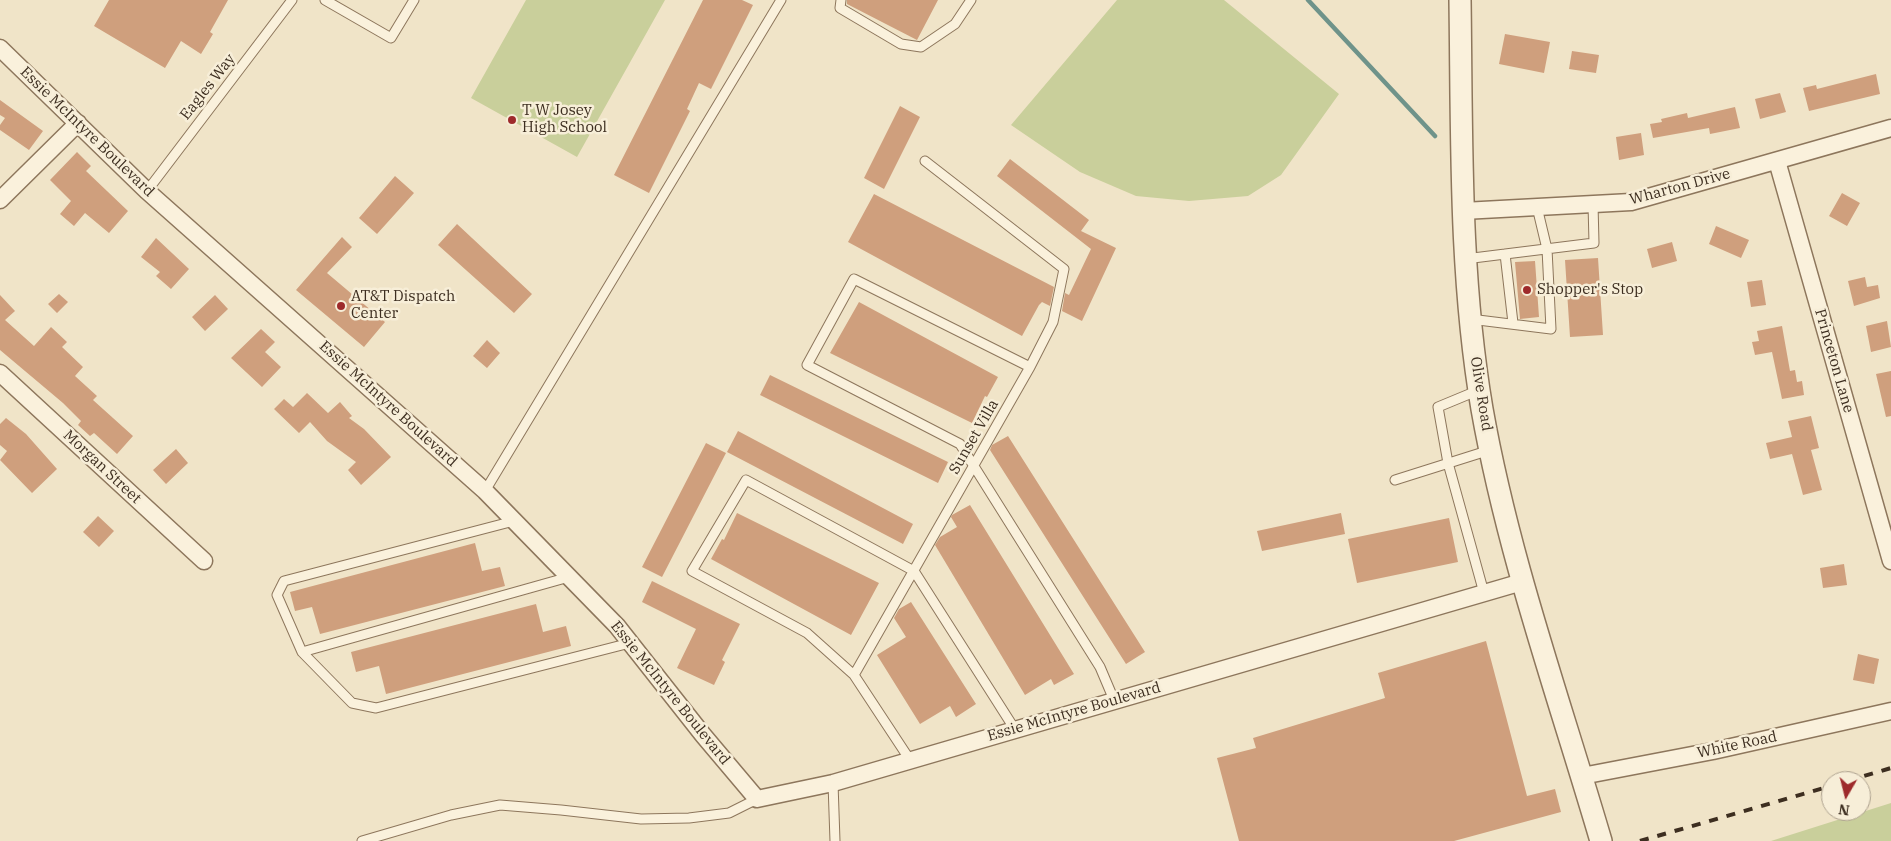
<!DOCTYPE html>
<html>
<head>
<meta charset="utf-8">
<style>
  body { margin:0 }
  #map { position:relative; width:1891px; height:841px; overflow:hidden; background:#f0e4c8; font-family:"IBM Plex Serif",serif }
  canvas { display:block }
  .north { position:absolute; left:1821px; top:771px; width:50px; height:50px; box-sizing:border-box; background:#f7eed8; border:1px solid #ada18e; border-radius:50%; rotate:188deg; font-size:14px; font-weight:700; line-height:20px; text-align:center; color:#3d2e20 }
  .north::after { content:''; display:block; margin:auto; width:18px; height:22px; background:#9e2a2b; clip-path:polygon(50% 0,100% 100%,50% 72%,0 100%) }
</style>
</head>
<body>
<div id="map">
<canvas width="1891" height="841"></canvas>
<div class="north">N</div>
</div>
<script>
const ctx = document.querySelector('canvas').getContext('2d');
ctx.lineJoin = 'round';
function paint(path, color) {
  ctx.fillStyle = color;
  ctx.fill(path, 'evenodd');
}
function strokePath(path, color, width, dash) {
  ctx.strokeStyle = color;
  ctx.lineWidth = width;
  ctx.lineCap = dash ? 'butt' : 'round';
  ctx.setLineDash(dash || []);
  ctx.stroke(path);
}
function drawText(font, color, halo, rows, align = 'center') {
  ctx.font = font + ' "IBM Plex Serif",serif';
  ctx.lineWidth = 5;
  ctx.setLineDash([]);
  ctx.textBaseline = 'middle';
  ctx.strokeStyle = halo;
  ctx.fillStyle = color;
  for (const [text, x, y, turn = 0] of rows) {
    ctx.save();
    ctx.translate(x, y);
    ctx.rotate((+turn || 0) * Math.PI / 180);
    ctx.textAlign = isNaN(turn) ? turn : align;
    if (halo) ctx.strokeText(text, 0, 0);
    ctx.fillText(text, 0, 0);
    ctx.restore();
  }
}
paint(new Path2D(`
  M526,0h139l-88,157 -106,-59z
  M1117,0h107l115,94 -58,81 -33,21 -59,5 -53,-5 -56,-24 -69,-47z
  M1891,803v38h-120z`), '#c9cf9b');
strokePath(new Path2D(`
  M1308,0l127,136`), '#6f938a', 4.5);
paint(new Path2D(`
  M109,0h119l-18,32 3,2 -12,20 -20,-13 -16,27 -71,-42z
  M703,0h39l11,5 -42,84 -12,-6 -12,26 3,2 -41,82 -35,-18z
  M847,0h91l-21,40 -70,-36z
  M1505,34l45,8 -6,31 -45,-9z
  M1572,51l27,4 -3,18 -27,-4z
  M1876,74l4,20 -71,17 -6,-23 13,-3 1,4z
  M1780,93l6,19 -26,7 -5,-20z
  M0,100l43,31 -14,19 -29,-20v-5l5,-7 -5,-3z
  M900,106l20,11 -36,72 -20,-11z
  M1735,107l5,21 -30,6 -1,-6 -56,10 -3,-14 12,-2 -1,-3 26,-6 1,5z
  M1641,133l3,22 -25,5 -3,-23z
  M77,152l14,14 -5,5 42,40 -19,22 -24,-20 -11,13 -14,-12 11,-13 -21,-21z
  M1010,159l79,61 -8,11 35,17 -34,73 -20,-10 3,-18 4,2 22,-46 -94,-73z
  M395,176l19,17 -37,41 -18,-16z
  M1842,193l18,10 -13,23 -18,-10z
  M874,194l180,93 -4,19 -8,-4 -3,3 -17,31 -174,-94z
  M457,224l75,70 -18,19 -76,-68z
  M1716,226l33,14 -8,18 -32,-14z
  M342,237l10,10 -25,26 58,49 -21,25 -68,-57z
  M156,238l33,31 -18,20 -15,-13 4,-4 -19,-15z
  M1672,242l5,19 -25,7 -5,-19z
  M1598,258l5,77 -33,2 -5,-77z
  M1535,261l4,56 -19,2 -5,-57z
  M1865,277l2,10 11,-2 2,13 -26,8 -6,-25z
  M1762,280l4,25 -15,2 -4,-25z
  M59,294l9,8 -11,11 -9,-9z
  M0,295l15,16 -10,9 29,26 17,-19 16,15 -5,5 21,20 -8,9 22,20 -4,4 40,36 -16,18 -23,-21 -4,3 -12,-11 3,-4 -18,-18 -63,-53z
  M215,295l13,14 -23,22 -13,-14z
  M859,302l139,75 -11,20 -2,-1 -13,27 -142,-70z
  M1887,321l4,26 -20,5 -5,-26z
  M1782,326l8,45 5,-1 2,12 5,-1 2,14 -22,4 -10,-47 -17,3 -3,-13 7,-1 -2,-10z
  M261,329l14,13 -10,10 16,15 -19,20 -31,-29z
  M487,340l13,13 -13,15 -14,-12z
  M1891,371v45l-5,1 -10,-43z
  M770,375l178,87 -10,21 -178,-88z
  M307,393l21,20 12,-11 12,14 -3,2 15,11 27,28 -30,28 -13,-15 8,-8 -29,-21 -17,-19 -11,11 -25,-24 10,-10 9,8z
  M1811,416l8,32 -8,2 11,40 -19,5 -11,-41 -22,5 -4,-16 26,-6 -4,-16z
  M6,418l20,16 31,35 -25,24 -32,-33 7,-9 -7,-6v-21z
  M738,431l175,93 -10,20 -176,-92z
  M1008,436l137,216 -19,12 -136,-214 2,-5z
  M706,443l20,10 -64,124 -20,-10z
  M176,449l12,14 -22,21 -13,-14z
  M970,505l104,169 -20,11 -3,-6 -26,16 -90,-150 5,-8 17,-10 -6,-10 1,-2z
  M737,513l142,70 -28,52 -140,-76 11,-20 2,1z
  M1341,513l4,21 -83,17 -5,-20z
  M98,516l16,15 -15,16 -16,-15z
  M1449,518l9,44 -101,21 -9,-44z
  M475,543l7,28 18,-4 5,19 -185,48 -8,-27 -17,4 -5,-19z
  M1844,564l3,21 -24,3 -3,-20z
  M652,581l88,43 -18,36 3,2 -11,23 -37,-17 19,-39 -54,-27z
  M911,602l65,102 -20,13 -6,-11 -30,18 -43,-69 29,-18 -12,-19 5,-9z
  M536,604l7,28 23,-6 5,20 -185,48 -7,-28 -23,6 -5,-20z
  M1486,641l41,155 28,-7 6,23 -107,29h-215l-22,-83 39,-10 -3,-10 132,-40 -7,-25z
  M1858,654l21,5 -5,25 -21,-4z`), '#cf9f7d');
const service = new Path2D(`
  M325,0l66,38 23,-38
  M841,0l-1,8 61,36 20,3 34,-23 16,-24
  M147,191l145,-191
  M1505,254l8,69
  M1465,259l129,-16 -1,-39
  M1470,319l81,10 -4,-80 -10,-42
  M1030,367l-176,-88 -47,86 153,79 140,223 14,33
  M1479,390l-41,17 10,56 36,130
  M1395,480l95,-30
  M485,491l296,-491
  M514,521l-230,60 -7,14 25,57 50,51 24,5 254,-65
  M302,652l267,-75
  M854,675l-47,-42 -115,-62 54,-91 168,91 100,157
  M910,760l-56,-85 176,-308 23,-45 11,-53 -139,-108
  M833,783l2,58
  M362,841l89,-26 49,-10 61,5 80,9 48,-1 40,-5 28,-14`);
const minor = new Path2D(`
  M0,48l147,143 338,300 132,135 86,109 54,64 76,-16 689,-201
  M1777,161l114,400
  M0,200l78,-77
  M1463,211l168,-9 260,-74
  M0,373l204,188
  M1582,776l131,-25 178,-40`);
const tertiary = new Path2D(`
  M1460,0c2,137 -1,274 22,409 26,147 77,289 119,432`);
strokePath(service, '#8d765c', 11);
strokePath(minor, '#8d765c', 19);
strokePath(tertiary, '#8d765c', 24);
strokePath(service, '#faf1dc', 9);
strokePath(minor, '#faf1dc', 16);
strokePath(tertiary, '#faf1dc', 21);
strokePath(new Path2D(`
  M1847,781l44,-13
  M1640,841l191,-55`), '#3d2e20', 4, [9, 9]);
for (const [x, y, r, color] of [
  [512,120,5,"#9e2a2b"],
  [1527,290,5,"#9e2a2b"],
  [341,306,5,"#9e2a2b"]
]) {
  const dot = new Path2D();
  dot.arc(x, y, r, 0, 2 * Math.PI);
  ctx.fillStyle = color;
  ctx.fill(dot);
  strokePath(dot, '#f7eed8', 2);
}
drawText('15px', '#3d2e20', '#f7eed8', [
  ["Eagles Way",208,87,-52],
  ["Essie McIntyre Boulevard",87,132,44],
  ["Wharton Drive",1680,187,-15],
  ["Princeton Lane",1834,361,74],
  ["Olive Road",1481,394,81],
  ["Essie McIntyre Boulevard",388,404,42],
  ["Sunset Villa",974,437,-60],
  ["Morgan Street",102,467,43],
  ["Essie McIntyre Boulevard",670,693,51],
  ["Essie McIntyre Boulevard",1074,712,-16],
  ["White Road",1737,745,-12]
]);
drawText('15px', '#3d2e20', '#f7eed8', [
  ["T W Josey",522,111],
  ["High School",522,128],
  ["Shopper's Stop",1537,290],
  ["AT&T Dispatch",351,297],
  ["Center",351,314]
], 'left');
</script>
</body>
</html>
